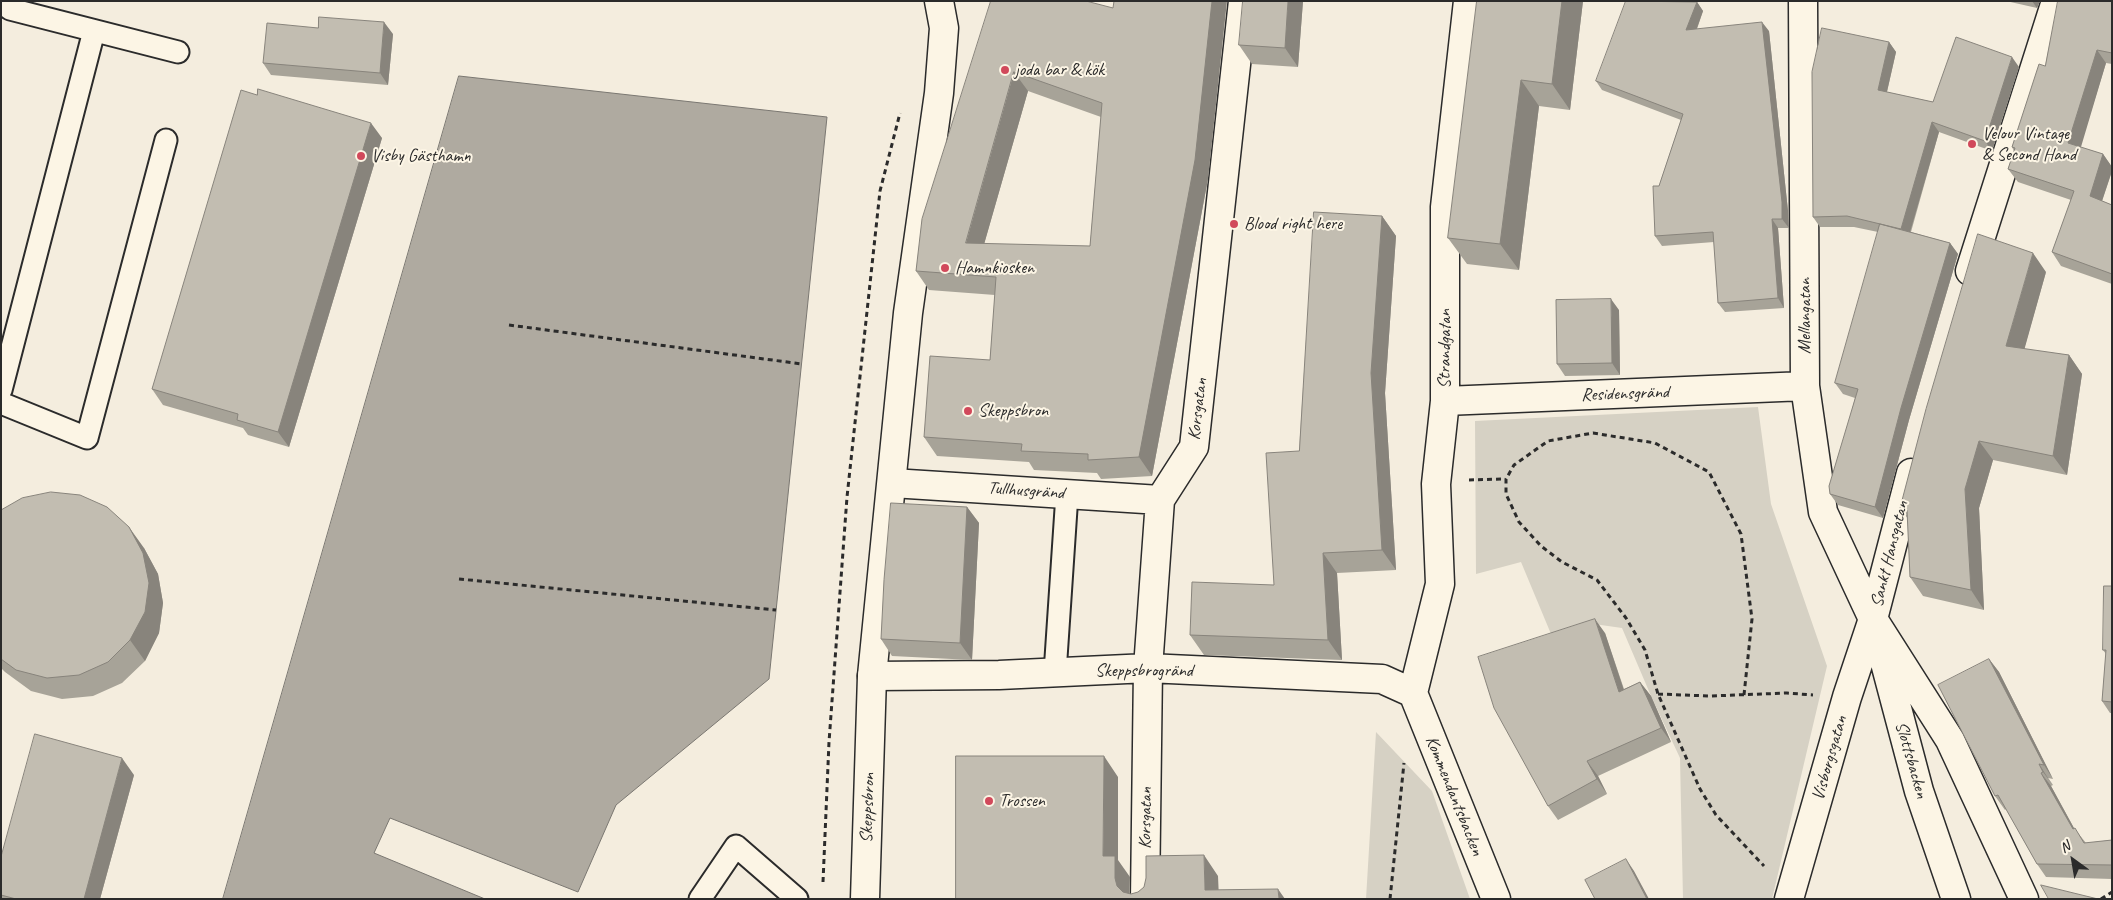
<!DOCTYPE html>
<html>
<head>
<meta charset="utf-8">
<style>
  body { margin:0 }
  #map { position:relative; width:2113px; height:900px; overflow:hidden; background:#f4edde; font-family:Caveat,sans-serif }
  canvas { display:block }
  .frame { position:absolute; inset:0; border:2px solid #2b2b2b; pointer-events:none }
  .north { position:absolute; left:2048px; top:835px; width:50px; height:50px; -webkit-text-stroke:4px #fcf5e5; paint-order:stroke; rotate:328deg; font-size:14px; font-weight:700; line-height:20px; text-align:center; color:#2b2b2b }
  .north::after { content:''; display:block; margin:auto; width:18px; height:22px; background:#2b2b2b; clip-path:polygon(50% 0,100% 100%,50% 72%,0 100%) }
</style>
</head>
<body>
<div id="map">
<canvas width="2113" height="900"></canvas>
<div class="frame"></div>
<div class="north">N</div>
</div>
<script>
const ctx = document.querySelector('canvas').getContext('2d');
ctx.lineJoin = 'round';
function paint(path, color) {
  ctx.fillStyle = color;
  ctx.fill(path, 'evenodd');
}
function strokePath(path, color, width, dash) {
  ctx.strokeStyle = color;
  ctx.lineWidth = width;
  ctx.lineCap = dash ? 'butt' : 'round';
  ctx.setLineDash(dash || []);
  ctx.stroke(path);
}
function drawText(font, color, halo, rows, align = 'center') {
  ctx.font = font + ' Caveat,sans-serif';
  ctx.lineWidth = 4;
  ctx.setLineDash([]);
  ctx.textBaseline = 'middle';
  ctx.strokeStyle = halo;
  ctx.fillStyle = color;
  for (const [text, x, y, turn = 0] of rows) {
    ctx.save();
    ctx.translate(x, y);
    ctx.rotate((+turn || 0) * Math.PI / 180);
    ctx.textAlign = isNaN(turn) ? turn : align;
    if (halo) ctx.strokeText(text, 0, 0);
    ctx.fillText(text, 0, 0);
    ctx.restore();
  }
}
paint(new Path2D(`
  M1758,407l13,97 56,162 -55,233h-89l-3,-141 -29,-62 -29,-68 -35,-5 -36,11 -30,-72 -45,12 -1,-153z
  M1376,732l56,59 38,108h-104z`), '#d6d1c4');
const water = new Path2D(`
  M459,76l368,41 -58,562 -153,126 -38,87 -188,-74 -16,35 111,46h-262z`);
paint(water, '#afaaa0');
strokePath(water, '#7a7771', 1);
const service = new Path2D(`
  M1,2l9,7 168,43
  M1,390l93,-359
  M1,403l86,35 79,-298
  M1055,673l12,-179
  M700,899l36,-53 61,53`);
const minor = new Path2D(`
  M1803,1l2,385 18,126 50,107 77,121 74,159
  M1970,271l86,-270
  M1445,401l360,-15
  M892,483l268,17
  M1880,644l39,147 37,108
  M872,676l127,-1 149,-7 234,11 31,14
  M1413,693l27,-109 -4,-100 9,-83v-194l23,-206
  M1413,693l83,206
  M1145,899l3,-231 12,-168 34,-53 49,-446
  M1789,899l58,-202 26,-78 38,-146`);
const tertiary = new Path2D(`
  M865,899l7,-223 36,-363 31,-220 5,-65 -5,-27`);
strokePath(service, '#2b2b2b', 25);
strokePath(minor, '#2b2b2b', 31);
strokePath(tertiary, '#2b2b2b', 31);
strokePath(new Path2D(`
  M509,325l293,39
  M1469,480l36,-1
  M459,579l317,31
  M1658,694l52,2 77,-3 26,2
  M1744,695l8,-76 -11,-85 -32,-62 -54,-29 -62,-10 -45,8 -34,24 -8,14v15l13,28 22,24 21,16 35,18 29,38 19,32 13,44 42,95 16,26 48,51
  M823,882l6,-140 18,-245 33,-306 20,-78
  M1390,899l14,-136
  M2101,899l11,-7`), '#2b2b2b', 3, [5, 4]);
strokePath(service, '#fcf5e5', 21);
strokePath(minor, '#fcf5e5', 28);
strokePath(tertiary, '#fcf5e5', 28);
paint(new Path2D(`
  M991,1l122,7 95,171 -56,297 -51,3 -4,-6 -63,-3 -5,-8 -92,-6 -13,-19 66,-77 5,-65 -66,-5 -13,-19zM1028,91l73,26 -11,129 -106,-2z
  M1303,1l-5,66 -46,-3 -13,-19z
  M1477,1h106l-13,109 -31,-4 -20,164 -52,-6 -19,-26z
  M2006,1h34l-3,7z
  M2112,1v63l-6,-1 -26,84 23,7 9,13v4l-10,30 10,4v79l-51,-18 -9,-14 19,-52 -53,-18 -10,-13 6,-18 -2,-4 33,-81z
  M1697,2l6,9 -6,18 72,2 19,180 1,17h-11l6,80 -59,4 -7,-9 -4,-61 -52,4 -7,-10 4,-50 22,-66 -79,-30 -6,-9z
  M393,34l-5,51 -117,-10 -8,-12z
  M1889,42l7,10 -9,40 46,10 86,-35 -27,84 -53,-19 -28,100 39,11 8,11 -49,166 -26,98 -45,-13 -8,-11 25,-96 -12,-4 -8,-11 43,-151 -24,-5h-34l-7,-10z
  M257,95l125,43 -93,309 -41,-12 -5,-7 -80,-23 -11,-16z
  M1382,216l14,20 -11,157 11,177 -59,3 5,87 -138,-5 -14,-20 84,-50 25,-134z
  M2046,272l-22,77 45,6 13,19 -15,101 -74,-15 -14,48 5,102 -61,-14 -13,-19 -2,-58 -8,-11z
  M1619,310l1,65 -55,1 -8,-12z
  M967,507l12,16 -7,137 -80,-4 -11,-17z
  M1,510l143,38 14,26 5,29 -4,30 -14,28 -23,22 -29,13 -31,3 -31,-8 -26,-19 -4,-4z
  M2112,586v127h-2l-8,-12 4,-47 -3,-4z
  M1605,633l19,56 16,-7 11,14 20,46 -73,34 9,18 -49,26 -10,-14z
  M1989,659l10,13 54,107 -5,-1 5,7 -2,1 23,42 12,15 26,-3v39l-66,-2 -9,-13 -31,-55 -1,1 -10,-14z
  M134,775l-34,124h-99v-42z`), '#a7a398');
paint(new Path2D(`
  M1212,1h15l-19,178 -56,297 -13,-19z
  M1288,1h15l-5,66 -13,-19z
  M1562,1h21l-13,109 -18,-26z
  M2032,1h8l-3,7z
  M1697,2l6,9 -10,28 -7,-9z
  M384,22l9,12 -5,51 -8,-12z
  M1762,22l7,9 19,180 1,17 -7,-9z
  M1889,42l7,10 -11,48 -7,-10z
  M2097,50l9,13 -28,94 -10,-14z
  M2012,57l7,10 -27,84 -7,-10z
  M1014,72l14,19 -49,171 -13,-19z
  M1521,80l18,26 -20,164 -19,-26z
  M1932,122l7,10 -31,107 -7,-10z
  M371,123l11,15 -93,309 -11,-15z
  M2103,154l9,13v4l-13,39 -9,-14z
  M1382,216l14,20 -11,157 11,177 -14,-20 -11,-177z
  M1772,219l6,9 6,80 -6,-10z
  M1950,243l8,11 -49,166 -26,98 -8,-11 26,-99z
  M2033,253l13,19 -26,93 -14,-19z
  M1611,299l8,11 1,65 -8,-12z
  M2069,355l13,19 -15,101 -14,-19z
  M1979,441l14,19 -14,48 5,102 -13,-20 -6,-101z
  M967,507l12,16 -7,137 -12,-17z
  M129,527l15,21 14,26 5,29 -4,30 -14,28 -15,-21z
  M1323,553l14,20 5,87 -14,-20z
  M1595,619l10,14 24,73 -10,-14z
  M1989,659l10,13 54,107 -9,-14z
  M1640,682l11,14 20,46 -10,-14z
  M1104,756l14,21v83l12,17 -1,22 -12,-13 -14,-30z
  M122,758l12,17 -34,124h-16z
  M1587,761l11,15 9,18 -10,-15z
  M2039,764l9,14 5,7 -10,-13z
  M2041,773l10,13 31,57 -9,-14z
  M1204,855l14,21 1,23 -14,-9z
  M1626,859l8,12 15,28h-2z
  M1278,889l7,10h-6z`), '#88847c');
const building = new Path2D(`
  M991,1h95l27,7 1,-7h98l-17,159 -56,297 -51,3v-6l-67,-3 1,-7 -98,-7 6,-81 60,4 6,-83 -80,-6 6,-52zM1014,72l88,31 -12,143 -124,-3z
  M1243,1h45l-3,47 -46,-3z
  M1477,1h85l-10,83 -31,-4 -21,164 -52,-6z
  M1626,1l71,1 -11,28 76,-8 20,180v17h-10l6,79 -60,5 -5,-71 -58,4 -2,-50h6l24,-72 -87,-33z
  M2058,1h54v52l-15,-3 -29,93 35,11 -13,42 22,9v69l-60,-22 22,-61 -66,-22 7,-21 -3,-1 27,-83 6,2z
  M319,17l65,5 -4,51 -117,-10 4,-40 51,5z
  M1822,28l67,14 -11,48 55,12 23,-65 56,20 -27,84 -53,-19 -31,107 -54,-13 -34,1 -1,-145z
  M258,89l113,34 -93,309 -41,-12 1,-6 -86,-25 89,-299 16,5z
  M1314,212l68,4 -11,157 11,177 -59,3 5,87 -138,-5 2,-53 82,3 -8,-132 33,-2z
  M1880,224l70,19 -49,165 -26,99 -45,-13 -1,-8 29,-97 -23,-6z
  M1978,234l55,19 -27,93 63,9 -16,101 -74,-15 -14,48 6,101 -61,-13 -3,-67 -7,-2 26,-99z
  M1611,299l1,64 -55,1 -1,-64z
  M51,492l29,3 27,12 22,20 14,26 6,30 -4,29 -15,28 -22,22 -29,13 -32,3 -31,-8 -15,-11v-149l21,-12z
  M891,503l76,4 -7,136 -79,-4 3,-59z
  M2104,586h8v116l-10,-1 4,-51h-3z
  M1595,619l24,73 21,-10 21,46 -74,33 10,18 -49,27 -54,-98 -16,-51z
  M1989,659l55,106 -5,-1 4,8 -2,1 32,56 2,-1 9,15 28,-3v25l-75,-1 -39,-69 -3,1 -57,-111z
  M35,734l87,24 -38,141h-68l-15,-4v-38z
  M956,756h148l-1,100h12v22l2,8 6,6 8,2 7,-2 6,-5 2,-9v-22l58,-1 1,35 73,-1 1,10h-323z
  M1626,859l21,40h-52l-10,-19z
  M2041,885l57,14h-49z`);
paint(building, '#c2bdb1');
strokePath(building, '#88847c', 1);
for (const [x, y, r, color] of [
  [1005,70,5,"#d1495b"],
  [1972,144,5,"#d1495b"],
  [361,156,5,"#d1495b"],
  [1234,224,5,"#d1495b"],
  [945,268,5,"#d1495b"],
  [968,411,5,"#d1495b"],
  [989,801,5,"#d1495b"]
]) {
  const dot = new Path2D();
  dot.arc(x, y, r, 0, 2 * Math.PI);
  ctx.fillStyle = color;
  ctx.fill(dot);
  strokePath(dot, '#fcf5e5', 2);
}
drawText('18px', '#2b2b2b', '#fcf5e5', [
  ["joda bar & kök",1015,70],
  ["Velour Vintage",1982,134],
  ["& Second Hand",1982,155],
  ["Visby Gästhamn",371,156],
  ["Blood right here",1244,224],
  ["Hamnkiosken",955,268],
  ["Skeppsbron",978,411],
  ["Trossen",999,801]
], 'left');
drawText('18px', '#2b2b2b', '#fcf5e5', [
  ["Mellangatan",1805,316,-90],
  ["Strandgatan",1445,349,-90],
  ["Residensgränd",1625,394,-2],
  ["Korsgatan",1198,409,-83],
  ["Tullhusgränd",1026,491,4],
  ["Sankt Hansgatan",1890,554,-76],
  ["Skeppsbrogränd",1144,671],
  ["Visborgsgatan",1830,758,-74],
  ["Slottsbacken",1911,760,74],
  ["Kommendantsbacken",1454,796,68],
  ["Skeppsbron",868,808,-88],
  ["Korsgatan",1146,818,-89]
]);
</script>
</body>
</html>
